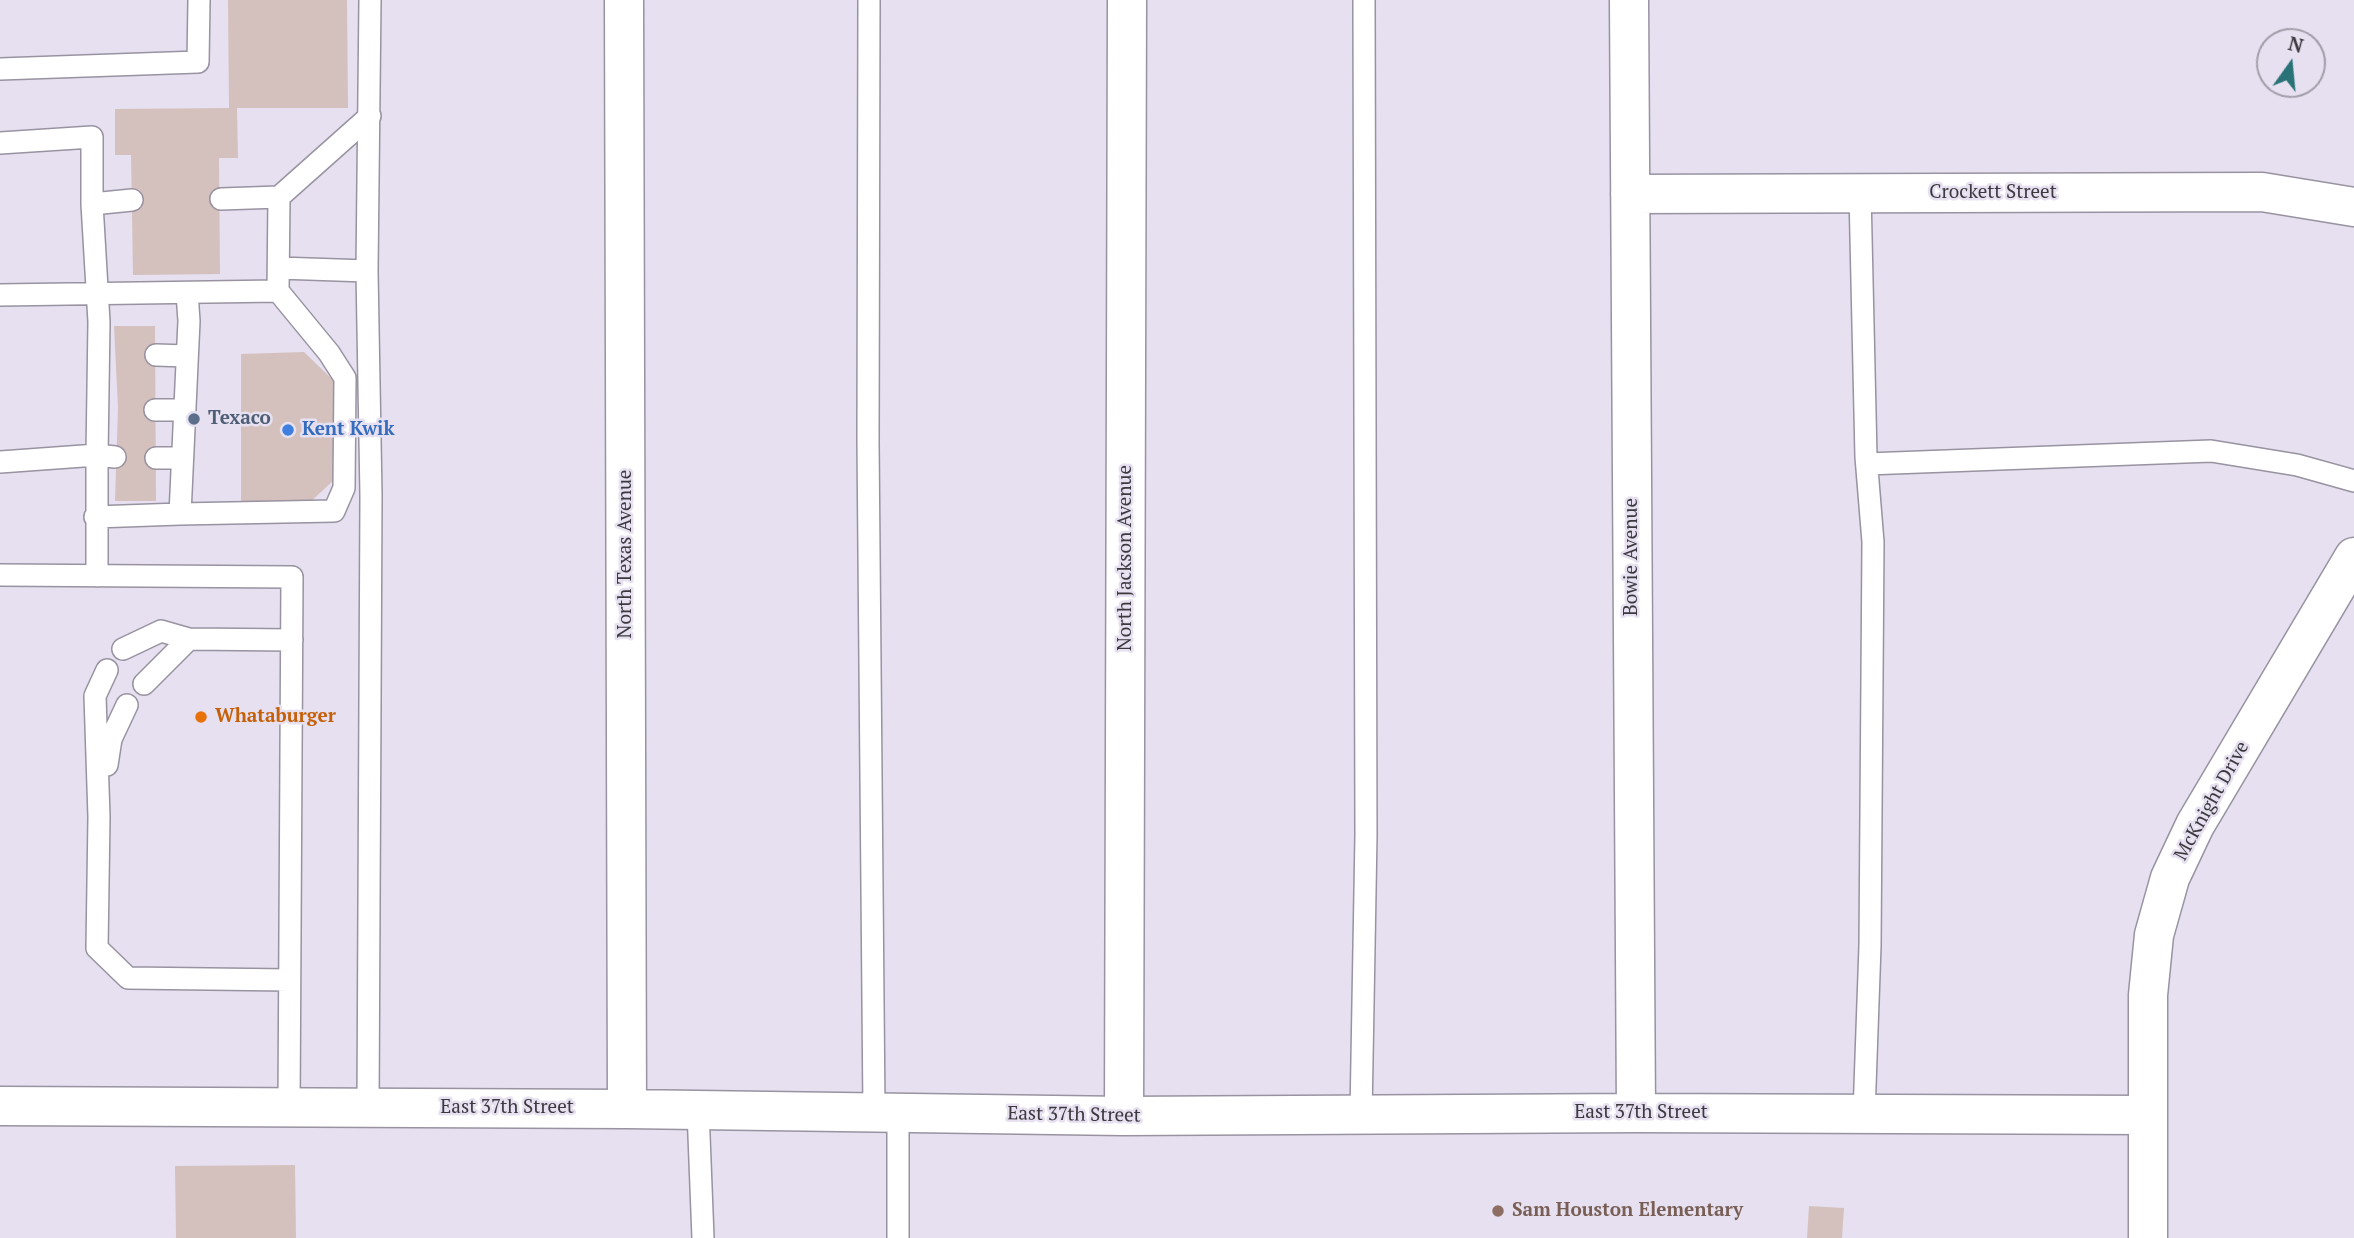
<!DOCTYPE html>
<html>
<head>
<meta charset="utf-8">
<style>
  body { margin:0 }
  #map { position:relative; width:2354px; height:1238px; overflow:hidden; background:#e6e0f0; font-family:"PT Serif",serif }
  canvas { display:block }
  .north { position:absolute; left:2256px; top:28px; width:70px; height:70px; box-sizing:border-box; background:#e6e0f0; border:2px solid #a29da9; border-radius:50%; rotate:15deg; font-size:19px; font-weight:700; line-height:28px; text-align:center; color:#3b383e }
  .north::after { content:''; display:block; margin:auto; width:24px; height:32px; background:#297378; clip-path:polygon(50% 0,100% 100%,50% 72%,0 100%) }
</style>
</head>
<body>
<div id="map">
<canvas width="2354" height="1238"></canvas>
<div class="north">N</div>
</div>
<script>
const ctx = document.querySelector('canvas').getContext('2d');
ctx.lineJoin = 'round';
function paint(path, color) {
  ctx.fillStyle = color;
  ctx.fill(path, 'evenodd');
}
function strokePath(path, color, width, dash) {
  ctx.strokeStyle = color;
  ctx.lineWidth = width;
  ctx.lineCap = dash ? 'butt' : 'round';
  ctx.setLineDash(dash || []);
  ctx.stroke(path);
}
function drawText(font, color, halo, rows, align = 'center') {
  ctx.font = font + ' "PT Serif",serif';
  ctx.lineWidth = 5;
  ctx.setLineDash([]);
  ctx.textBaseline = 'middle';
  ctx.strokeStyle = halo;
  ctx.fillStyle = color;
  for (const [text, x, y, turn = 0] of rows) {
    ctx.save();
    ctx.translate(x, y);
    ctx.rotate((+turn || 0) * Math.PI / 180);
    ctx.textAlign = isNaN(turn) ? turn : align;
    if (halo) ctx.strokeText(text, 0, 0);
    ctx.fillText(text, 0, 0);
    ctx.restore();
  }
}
paint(new Path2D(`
  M228,0h119l1,108h-111l1,50h-19l1,116 -87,1 -2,-120h-16v-46l114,-1z
  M114,326h41l1,175h-41l3,-93z
  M304,352l30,29 1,98 -28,26h-66v-151z
  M295,1165l1,73h-120l-1,-72z
  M1809,1206l35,2 -2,30h-35z`), '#d4c1bd');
const service = new Path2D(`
  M869,0l-1,441 6,671
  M0,69l198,-7 1,-62
  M0,143l92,-6v67l7,118 -2,133 -97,7
  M1860,193l6,264 7,85 -3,404 -6,168
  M221,199l58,-2 91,-81
  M92,204l40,-4
  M279,268l88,3
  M0,295l278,-4 1,-94
  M156,355l31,1
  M155,410h30
  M156,458h26
  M1867,464l344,-13 86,14 57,16
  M180,514l154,-3 10,-23 1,-110 -16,-25 -51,-62
  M95,517l85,-3 9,-193 -2,-28
  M0,575l292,2 -3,530
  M97,576v-121l18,2
  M123,649l38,-18 28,8 103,1
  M107,670l-12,26 4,121 -2,131 31,30 161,2
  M144,684l45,-45
  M107,765l4,-26 16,-34
  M368,1108l3,-612 -4,-225 3,-271
  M698,1110l5,128
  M898,1113v125
  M1361,1115l5,-280 -2,-835`);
const minor = new Path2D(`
  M624,0l3,1109
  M1629,0l7,1113
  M1630,194l632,-2 92,15
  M0,1106l627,3 497,7 512,-3 511,2
  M1124,1116l3,-1116
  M2148,1238v-243l6,-60 16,-57 25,-53 159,-268`);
strokePath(service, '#9892a1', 24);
strokePath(minor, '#9892a1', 41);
strokePath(service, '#fff', 21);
strokePath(minor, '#fff', 38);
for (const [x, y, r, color] of [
  [194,419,7,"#5c6f8a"],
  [288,430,7,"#3f7fe0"],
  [201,717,7,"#e8710a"],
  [1498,1211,7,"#8d6e63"]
]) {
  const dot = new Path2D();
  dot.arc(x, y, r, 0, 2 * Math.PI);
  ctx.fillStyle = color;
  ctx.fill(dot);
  strokePath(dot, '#e6e0f0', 2.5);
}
drawText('19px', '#3b383e', '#e6e0f0', [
  ["Crockett Street",1993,193],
  ["North Texas Avenue",626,554,-90],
  ["Bowie Avenue",1632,557,-90],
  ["North Jackson Avenue",1126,558,-90],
  ["McKnight Drive",2212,801,-61],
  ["East 37th Street",507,1108],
  ["East 37th Street",1641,1113],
  ["East 37th Street",1074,1115,1]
]);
drawText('bold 19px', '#4e5e75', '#e6e0f0', [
  ["Texaco",208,419]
], 'left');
drawText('bold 19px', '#366cbe', '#e6e0f0', [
  ["Kent Kwik",302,430]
], 'left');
drawText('bold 19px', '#c56008', '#e6e0f0', [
  ["Whataburger",215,717]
], 'left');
drawText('bold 19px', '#785e54', '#e6e0f0', [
  ["Sam Houston Elementary",1512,1211]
], 'left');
</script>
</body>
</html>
